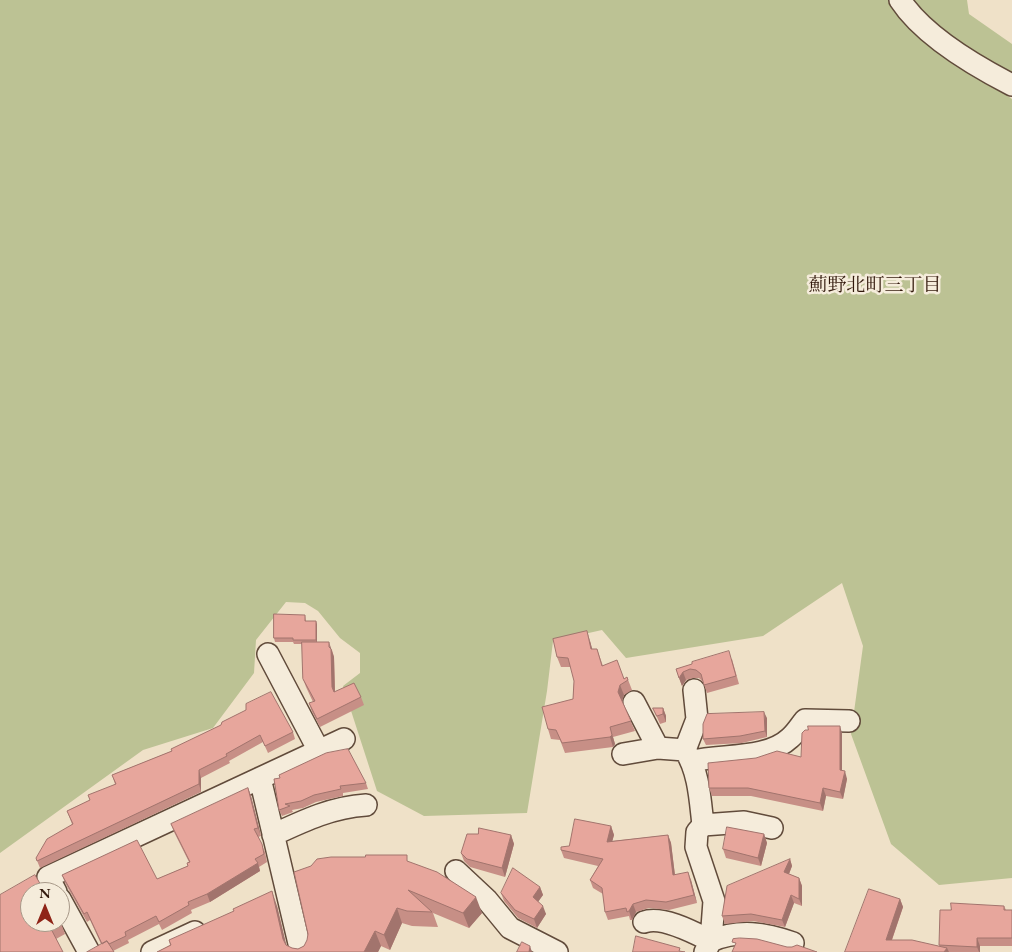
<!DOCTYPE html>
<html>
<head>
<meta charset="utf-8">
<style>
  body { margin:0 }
  #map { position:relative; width:1012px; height:952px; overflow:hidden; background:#efe1c8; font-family:"EB Garamond",serif }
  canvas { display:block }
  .north { position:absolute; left:20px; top:882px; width:50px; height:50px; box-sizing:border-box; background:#f5ecdb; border:1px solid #a79888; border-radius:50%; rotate:0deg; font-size:14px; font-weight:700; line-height:20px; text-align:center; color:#32190c }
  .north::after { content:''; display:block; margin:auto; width:18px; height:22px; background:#8f2418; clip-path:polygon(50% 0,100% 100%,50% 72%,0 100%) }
</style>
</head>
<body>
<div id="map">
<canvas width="1012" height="952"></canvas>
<div class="north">N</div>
</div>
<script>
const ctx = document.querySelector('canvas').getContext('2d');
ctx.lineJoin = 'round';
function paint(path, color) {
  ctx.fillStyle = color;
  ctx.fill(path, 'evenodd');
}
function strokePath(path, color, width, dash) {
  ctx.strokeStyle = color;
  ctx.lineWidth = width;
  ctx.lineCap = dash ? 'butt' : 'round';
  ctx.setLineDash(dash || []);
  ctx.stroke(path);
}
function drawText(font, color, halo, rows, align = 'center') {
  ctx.font = font + ' "EB Garamond","Noto Serif JP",serif';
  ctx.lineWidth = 5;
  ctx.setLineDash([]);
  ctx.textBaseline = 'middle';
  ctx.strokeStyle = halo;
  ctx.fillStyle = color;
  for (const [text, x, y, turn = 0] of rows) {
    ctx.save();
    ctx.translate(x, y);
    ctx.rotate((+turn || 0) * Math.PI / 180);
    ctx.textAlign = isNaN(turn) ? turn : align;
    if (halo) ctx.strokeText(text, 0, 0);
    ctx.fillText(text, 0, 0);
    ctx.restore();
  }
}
paint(new Path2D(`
  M0,0h888l21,26 103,73v779l-73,7 -48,-41 -40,-110 12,-88 -21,-63 -79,53 -137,22 -24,-28 -49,11 -6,50 -20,122 -103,3 -47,-25 -34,-105 17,-13v-20l-20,-15 -22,-27 -13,-8 -19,-1 -30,38 -2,33 -41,55 -70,22 -143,103z
  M913,0h54l2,14 43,30v29c-32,-15 -76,-46 -99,-73z`), '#bcc294');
const street = new Path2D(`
  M900,0c23,35 75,66 112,85
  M268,654l51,97
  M634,702l24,46 27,2c14,22 15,49 18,75l-6,7 -1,15 18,54 -3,40 -6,11
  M685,750l12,-31 -3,-29
  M623,754l35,-6
  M693,761c29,-7 74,-1 97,-23 6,-5 10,-12 15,-18l44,1
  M260,778l41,174
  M703,825l41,-3 28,6
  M273,835c30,-14 59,-28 93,-30
  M456,871l31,29 23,28 47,24
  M56,892l-8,-15 296,-138
  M60,899l29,53
  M644,922c18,-7 51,11 67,19 28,-12 54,-8 82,2
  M152,952l43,-20`);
strokePath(street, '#614b3b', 24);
strokePath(street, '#f5ecdb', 21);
paint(new Path2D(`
  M305,615l1,6h10l1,4v17l15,8 2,7 1,35 26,5 3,8 -44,22 -8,-15 -3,-9 4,-1 -7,-15 -3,-8 -1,-35h-8l-1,-2h-18l-1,-4z
  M590,641l2,8h5l6,17 21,13 3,-2 5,13 -8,5 -2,6 13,30 -22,6 2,7 -2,3 -48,6 -5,-13 -9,-1 -3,-10 25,-30 1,-18 -3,-14h-10l-4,-10z
  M732,659l7,25 -32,9 -4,-11 -4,-4h-6l-7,2 -4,6 -6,-17z
  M653,708h10l3,8v6l-6,2z
  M767,718v19l-25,6 -36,2 -3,-6z
  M221,725l72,7 2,7 -27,14 -5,-11 -34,19 1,2 -29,15v14l-161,76 -4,-10 36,-34 -5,-13 23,-11 25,-16 -3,-9 60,-24z
  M842,733v38l5,8 -4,20 -17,-3 -3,15 -72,-15h-39l-3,-8 92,-31z
  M274,779l92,4 2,6 -25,4v3l-27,6 -13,6 -11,2 1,2 -11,4 -3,-6z
  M248,788l3,8 10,40 -3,1 7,15 2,10 -8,5 1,4 -50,31 -19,8 1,3 -30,17 -3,-6 -31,16 1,3 -16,8 -12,-7 -11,-24 -3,2 -22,-39 -3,-8 95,4 31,-13 1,-4 -15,-30 -3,-8z
  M611,826l3,9 -2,6 56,-6 3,8 4,32 16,5 6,23 -28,7 -20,-2 -13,4 -4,8h-2l-1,-4 -21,4 -3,-8 -2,-18 -10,-6 -3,-8 8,-14 -34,-8 -3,-8z
  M764,834l3,9 -6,23 -35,-8 -3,-9z
  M511,835l3,9 -9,33 -35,-10 -6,-6 -3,-8z
  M790,859l2,7 -3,8 10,4 3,8v20l-8,-3 -9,24 -32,-6 -28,3 -3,-8z
  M409,862l73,51 -13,15 -36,-15 5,14 -26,-1 -10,-3 -12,27 -9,-4 -3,6h-221l13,-7 -1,-5 108,-34 9,39 6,3 6,1 6,-3z
  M540,887l3,8 -5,6 8,13 -9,14 -19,-10 -14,-17 -3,-8z
  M900,899l3,8 -11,33 47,6 12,-36 53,-4 2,4h6v36h-32v6h-135z
  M60,920l5,14 -9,5 -26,-17h30z`), '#c78f86');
paint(new Path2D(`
  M316,621l1,4v19l-1,-4z
  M587,631l3,10 5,18 -4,-10z
  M329,642l5,15 1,38 -3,-8z
  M683,672l3,8 -4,6 -3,-8z
  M620,685l4,10 -2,7 -4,-10z
  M663,708l3,8v6l-3,-8z
  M764,712l3,6v19l-2,-6z
  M840,726l2,7v45l-2,-8z
  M610,727l5,17 -2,3 -3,-10z
  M199,770l2,8v14l-2,-8z
  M845,771l2,8 -4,20 -3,-7z
  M248,788l3,8 10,40 -3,-8z
  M823,788l3,8 -3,15 -3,-8z
  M611,826l3,9 -4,15 -3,-8z
  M764,834l3,9 -6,23 -3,-8z
  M511,835l3,9 -9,33 -3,-9z
  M668,835l3,8 5,41 -3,-9z
  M790,859l2,7 -5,13 -3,-7z
  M258,863l2,8 -50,31 -3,-8z
  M688,872l3,8 6,23 -3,-8z
  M799,878l3,8v20l-3,-7z
  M540,887l3,8 -7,10 -3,-8z
  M272,891l5,15 11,46 -5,-13z
  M791,895l3,8 -9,24 -3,-7z
  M476,897l6,16 -13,15 -6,-15z
  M900,899l3,8 -14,41 -3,-8z
  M633,904l3,8 -4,8 -3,-9z
  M543,906l3,8 -9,14 -3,-9z
  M397,908l5,15 -12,27 -6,-15z
  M375,931l6,15 -3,6h-14z
  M977,938l3,8v6h-1l-2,-5z
  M530,946l2,6h-3z
  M947,948l2,4h-5z`), '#a2746d');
const building = new Path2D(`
  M274,614l31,1v6h11v19h-23v-2h-19z
  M587,631l4,18h6l5,17 15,-6 7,19 3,-2 1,3 -8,5 -2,7 13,29 -21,6 2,8 -2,2 -48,6 -6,-13 -8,-1 -6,-22 31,-8 1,-18 -6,-23 -11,-1 -4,-18z
  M302,642h27v5l2,2 1,38 2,5 20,-9 7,14 -44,22 -8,-16 6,-2 -12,-22z
  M729,651l7,25 -32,9 -3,-11 -5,-4 -6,-1 -7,3 -4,6 -3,-9 16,-5v-2z
  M271,692l22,40 -28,14 -5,-11 -34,19 1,2 -28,14v14l-162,77 -1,-3 11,-19 26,-15 -6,-13 23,-11 -2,-5 28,-11 -4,-9 60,-24 -1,-2 50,-24 1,-3 24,-12v-6z
  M653,708h10v6l-6,2z
  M764,712l1,19 -25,5 -37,3v-15l4,-10z
  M808,726h32v44l5,1 -5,21 -17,-4 -3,15 -72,-15h-39l-1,-25 48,-5 21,-7 24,6 1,-24 3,-3h3z
  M348,749l18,34 -26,3 1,3 -27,6 -13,6 -16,3 5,2 -11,4 -5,-31 6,-1 -1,-3 47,-22z
  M248,788l10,40 -4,1 8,15 2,10 -9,5 3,4 -51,31 -19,8 1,3 -30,17 -3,-6 -31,16 1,4 -17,8 -2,-3 -5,3 -15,-32 -3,2 -22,-39 75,-35 20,39 31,-13 -1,-3 3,-1 -19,-38z
  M575,819l36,7 -4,16 61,-7 5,40 15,-3 6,23 -28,7 -20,-2 -13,4 -4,7 -2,1 -1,-4 -21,4 -3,-24 -12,-8 13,-21 -42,-9v-3l8,-1z
  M727,827l37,7 -6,24 -35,-9z
  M479,828l32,7 -9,33 -35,-9 -6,-6 6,-19h11z
  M366,855h41v6l30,11 39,25 -13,16 -55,-23 24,22 -25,-1 -10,-3 -13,27 -9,-4 -11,21h-207l14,-7 -2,-5 65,-29 -1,-2 39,-18 11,48 3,6 6,3 6,1 6,-3 3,-6 1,-6 -14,-62 17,-6 6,-7 14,-2h34z
  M790,859l-6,13 15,6v21l-8,-4 -9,25 -31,-6 -29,2 5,-30z
  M513,868l27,19 -7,10 10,9 -9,13 -19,-9 -14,-17z
  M35,875l10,17h-15v30h23l-4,3 14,27h-63v-57z
  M869,889l31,10 -14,41h26l35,8 -3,4h-99z
  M951,903l53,3v4h8v28h-35v9l-38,-2 1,-35h11z
  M636,936l44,12 -1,3 6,1h-52z
  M740,938l17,1 30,8h5l5,-2 20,7h-85l4,-9 -4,-1 1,-3z
  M107,941l7,11h-27z
  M522,942l8,4 -1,6h-12z`);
paint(building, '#e7a69c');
strokePath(building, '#a2746d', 1);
drawText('19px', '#32190c', '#f5ecdb', [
  ["薊野北町三丁目",875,286]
]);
</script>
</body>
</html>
